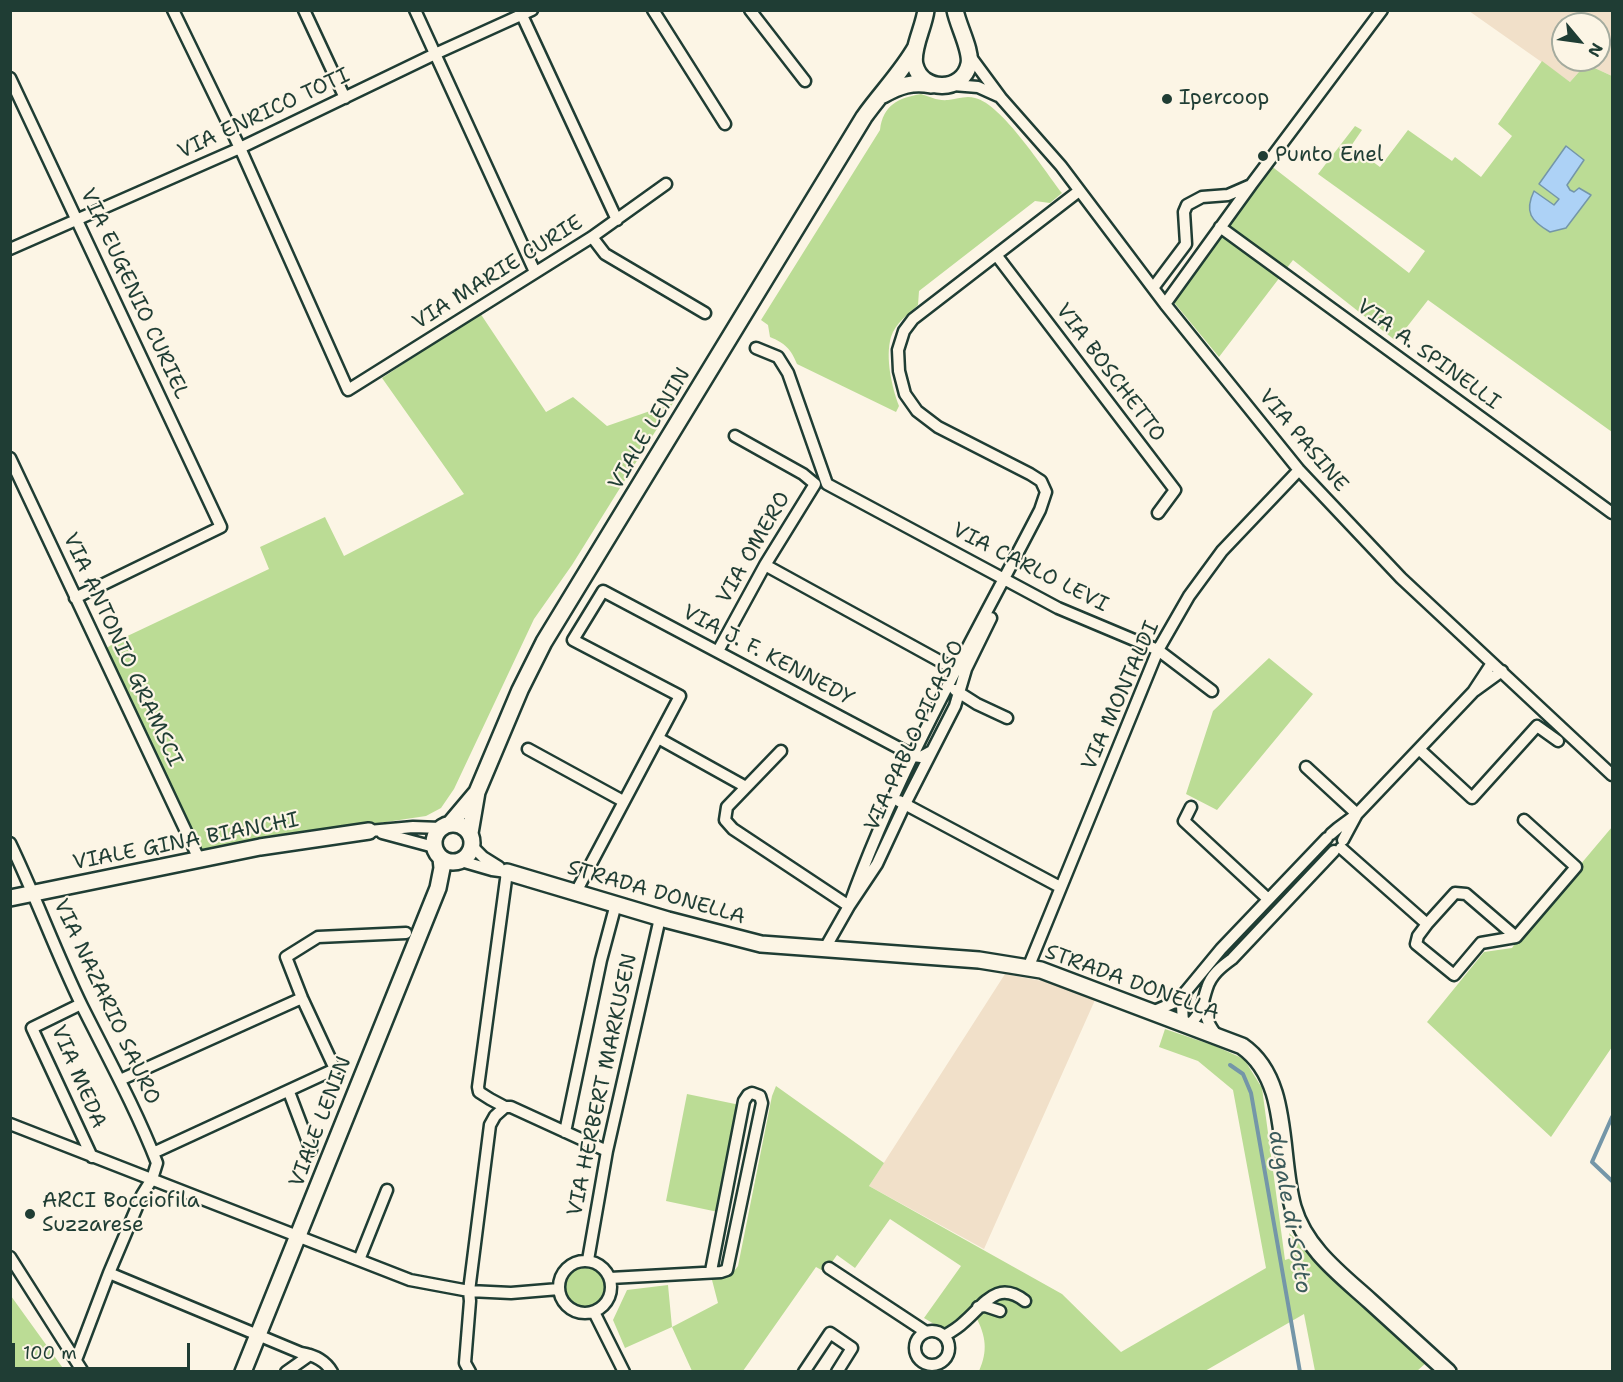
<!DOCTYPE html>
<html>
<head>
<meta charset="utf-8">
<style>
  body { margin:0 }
  #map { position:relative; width:1623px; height:1382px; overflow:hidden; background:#fcf5e5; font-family:"Shantell Sans",sans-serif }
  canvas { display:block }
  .frame { position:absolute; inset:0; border:12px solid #1f3d34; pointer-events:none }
  .north { position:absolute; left:1551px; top:12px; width:60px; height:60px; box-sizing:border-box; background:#fcf5e5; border:2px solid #a4ab9e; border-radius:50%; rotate:119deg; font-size:16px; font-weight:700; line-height:24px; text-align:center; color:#1f3d34 }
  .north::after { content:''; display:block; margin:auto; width:21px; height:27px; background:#1f3d34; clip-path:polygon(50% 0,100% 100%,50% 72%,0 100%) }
  .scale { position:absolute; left:12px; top:1343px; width:178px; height:27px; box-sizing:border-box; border:3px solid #1f3d34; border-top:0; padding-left:8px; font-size:18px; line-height:21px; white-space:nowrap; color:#1f3d34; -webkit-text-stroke:4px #fcf5e5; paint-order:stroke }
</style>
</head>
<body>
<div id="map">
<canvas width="1623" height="1382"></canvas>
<div class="frame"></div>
<div class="north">N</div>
<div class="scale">100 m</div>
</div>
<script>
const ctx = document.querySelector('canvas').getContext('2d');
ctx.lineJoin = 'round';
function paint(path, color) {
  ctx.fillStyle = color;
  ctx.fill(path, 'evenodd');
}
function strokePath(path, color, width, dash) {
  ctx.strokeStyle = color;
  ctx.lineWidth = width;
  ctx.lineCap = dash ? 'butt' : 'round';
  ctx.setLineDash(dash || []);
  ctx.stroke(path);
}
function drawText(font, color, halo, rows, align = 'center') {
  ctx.font = font + ' "Shantell Sans",sans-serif';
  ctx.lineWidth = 4.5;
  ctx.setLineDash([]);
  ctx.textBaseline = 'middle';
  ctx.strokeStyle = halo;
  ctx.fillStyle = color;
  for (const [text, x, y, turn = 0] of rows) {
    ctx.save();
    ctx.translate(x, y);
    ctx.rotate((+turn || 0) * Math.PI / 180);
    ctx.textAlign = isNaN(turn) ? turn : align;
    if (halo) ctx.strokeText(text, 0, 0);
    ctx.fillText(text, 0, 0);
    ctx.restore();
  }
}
paint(new Path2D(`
  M1469,11h143v65l-26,-12 -16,18zM1563,24h36v36h-36z
  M1005,974l42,8 48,18 -111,249 -115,-63z`), '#f1e0c9');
paint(new Path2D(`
  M1542,61l28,21 16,-18 26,12v356l-184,-132 -32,41 -103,-81 -74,97 -47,-57 98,-135 139,108 16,-22 -107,-77 37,-48 7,4 -11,16 29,21 28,-37 44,31 3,-4 26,20 31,-41 -14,-12z
  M921,94c9,3 17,7 27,6 9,-1 18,-5 27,-2 27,6 69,72 87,95l-12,10 -15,-2 -116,90 -1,14c-10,9 -23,19 -27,32 -6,21 1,50 8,69l-3,6 -99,-48c-6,-15 -12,-21 -27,-27l-2,-12 -7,-5 119,-190c3,-25 18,-32 41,-36z
  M480,313l66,99 27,-15 34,29 66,-23 -101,162 -38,54 -80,170 -13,19 -15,8 -227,34 -94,-201 14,-9 150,-71 -9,-22 65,-30 19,39 120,-62 -82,-116z
  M1269,658l44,36 -96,116 -31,-16 27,-83z
  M1612,827v220l-61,90 -124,-115 57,-70 28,-4 9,-13z
  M1165,1029l50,17 29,13 18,29 23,172 9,-3 -5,-24 138,129 -10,9h-102l-11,-57 -99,57h-226c9,-20 7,-35 -3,-54l-22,19 -30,-18 37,-52 -71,-47 -35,49 -18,-13 -12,17 -9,-5 -73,104h-51l-20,-44 -47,21 -12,-28 14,-30 41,-5 4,42 46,-24 -6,-23 19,-5 7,-9 34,-170 4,-10 108,77 -15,23 193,108 59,58 145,-84 -33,-178 -35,-29 -39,-14z
  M687,1094l53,11 -22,107 -52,-11z
  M563 1288a22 22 0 1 1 44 0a22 22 0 1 1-44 0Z
  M11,1296l54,75h-54z`), '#bbdc95');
const water = new Path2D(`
  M1566,146l18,14 -17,25 3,5 4,2 5,-4 12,7 -25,33 -16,4c-19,-11 -26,-20 -16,-41l20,14 5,-6 -20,-15z`);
paint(water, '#add2f6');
strokePath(water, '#7496a8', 1.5);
strokePath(new Path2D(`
  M1230,1065l13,9 8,19 49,279
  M1612,1117l-20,45 20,19`), '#7496a8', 4);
const street = new Path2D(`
  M173,10l67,138 108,242 244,-153 74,-53
  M304,10l41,88
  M415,10l120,262
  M653,10l72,114
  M750,10l55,71
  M520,11l97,209
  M970,56l31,42 60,68 104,138 134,166 102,108 211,197
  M10,78l211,449 -146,71
  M953,85l25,2 20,9
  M1251,185l131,-175
  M1220,227l392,286
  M592,237l13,17 100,59
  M10,249l230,-101 195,-94 97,-44
  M997,256l178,234 -17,23
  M1153,288l33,-44 -2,-32 3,-7 15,-8 26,-2 23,-10 -86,119
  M756,348l22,9 10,16 39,111 231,124 100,42 54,41
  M735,436l68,38 12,10
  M10,458l189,401
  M765,565l191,105
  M718,651l47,-86 50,-81
  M1492,663l-19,29 29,-21
  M955,690l22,14 30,14
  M658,738l88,49
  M528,749l95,52
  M1419,749l53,49 65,-72 21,15
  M781,751l-54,56 -2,13 8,9 116,77
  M1306,767l51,47 116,-122
  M899,801l161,86
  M1191,807l-7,14 84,78
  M369,831l44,-4 28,1
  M382,833l52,14
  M1331,834l7,-6 19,-14 -14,26
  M10,843c26,54 46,110 72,163 26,52 54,103 75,157l-5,16 -10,16 -33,78 -33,87
  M472,846l11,11 16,10
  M1341,848l86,76 -9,12 -2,8 38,31 27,-32 35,-6 -50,-43 -11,-1 -28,31
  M461,861l31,9 15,2
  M507,872l-29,215 1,5 11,7 15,8h6l96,44
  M576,892l104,-196 -107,-56 30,-49 311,165 7,1 11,-6
  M849,906c49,-138 124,-266 191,-396l6,-18 -5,-11 -11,-7 -92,-47 -21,-16 -12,-17 -6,-23 -1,-21 6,-19 9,-12 166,-128
  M1516,937l60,-70 -52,-47
  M824,950l25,-44 28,-42 28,-60 50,-98 11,-37 25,-51
  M1028,968l130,-318 31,-54 33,-45 77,-81
  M81,1004l-49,24 60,129
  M1204,1004c1,14 6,23 14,33
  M1152,1012l21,-9 10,-8 38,-46 106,-111
  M1183,1024l-1,-19 4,-14
  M1188,1026c15,-14 13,-20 19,-38 4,-13 14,-21 25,-29l102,-108
  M120,1080l182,-82
  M289,1092l22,58
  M10,1124l400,156 59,11 42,2 48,-4
  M565,1132l36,-172 15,-56
  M153,1153l182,-84 -33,-71 -16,-41 32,-20 88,-4
  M10,1257l73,115
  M359,1260l28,-70
  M588,1260l19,-109 53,-233
  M559 1287a26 26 0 1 1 52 0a26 26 0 1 1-52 0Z
  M829,1268l97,64
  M109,1273l192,80c13,2 24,7 31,19
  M610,1278l111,-6 6,-2 35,-167 -2,-7 -8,-3 -4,2 -4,6 -33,170
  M978,1307l7,-1 15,5
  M594,1312l30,60
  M915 1348a17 17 0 1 1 34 0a17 17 0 1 1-34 0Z
  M944,1336c7,-4 14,-8 20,-14 20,-17 33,-43 61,-21
  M286,1372l24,-17
  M470,1372l-5,-9 5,-62 -1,-10 21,-166 5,-9 10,-9
  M804,1372l26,-39 22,15 -15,24`);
const secondary = new Path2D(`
  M926,10c-2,17 -15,40 -11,55 7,28 48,27 54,-1 3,-13 -11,-38 -14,-54
  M883,95c16,-9 30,-14 48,-10
  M434 843a19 19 0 1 1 38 0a19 19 0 1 1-38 0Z
  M450,824l27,-32
  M470,833l7,-41 43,-102 24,-48 320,-525c17,-24 38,-45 52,-70
  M507,872l161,48 93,24 218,16 62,10 201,76c49,34 36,109 51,161 12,41 47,67 77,94 26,24 52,47 78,71
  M10,898l250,-51 109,-16
  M243,1372l195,-484 4,-20 -1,-10`);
strokePath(street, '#1f3d34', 15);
strokePath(secondary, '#1f3d34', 20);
strokePath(street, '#fcf5e5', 10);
strokePath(secondary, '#fcf5e5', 15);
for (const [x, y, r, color] of [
  [1167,99,6,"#1f3d34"],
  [1263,156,6,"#1f3d34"],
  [30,1214,6,"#1f3d34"]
]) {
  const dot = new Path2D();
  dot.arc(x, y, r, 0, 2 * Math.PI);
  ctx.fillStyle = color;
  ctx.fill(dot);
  strokePath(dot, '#fcf5e5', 2);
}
drawText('21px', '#1f3d34', '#fcf5e5', [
  ["Ipercoop",1179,99],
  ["Punto Enel",1275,156],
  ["ARCI Bocciofila",42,1202],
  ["Suzzarese",42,1226]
], 'left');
drawText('21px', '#1f3d34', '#fcf5e5', [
  ["VIA ENRICO TOTI",264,114,-25],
  ["VIA MARIE CURIE",498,273,-32],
  ["VIA EUGENIO CURIEL",134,294,65],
  ["VIA A. SPINELLI",1428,355,36],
  ["VIA BOSCHETTO",1110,373,53],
  ["VIALE LENIN",650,429,-59],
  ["VIA PASINE",1303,441,50],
  ["VIA OMERO",754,548,-60],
  ["VIA CARLO LEVI",1030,568,27],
  ["VIA ANTONIO GRAMSCI",122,650,65],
  ["VIA J. F. KENNEDY",768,656,28],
  ["VIA MONTALDI",1121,696,-66],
  ["VIA PABLO PICASSO",915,736,-65],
  ["VIALE GINA BIANCHI",186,842,-11],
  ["STRADA DONELLA",656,893,16],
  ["STRADA DONELLA",1132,983,20],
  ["VIA NAZARIO SAURO",106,1002,65],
  ["VIA MEDA",78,1077,67],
  ["VIA HERBERT MARKUSEN",603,1085,-78],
  ["VIALE LENIN",321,1122,-69]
]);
drawText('italic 22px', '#3b5b5b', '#fcf5e5', [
  ["dugale di Sotto",1289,1212,80]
]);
</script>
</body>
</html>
